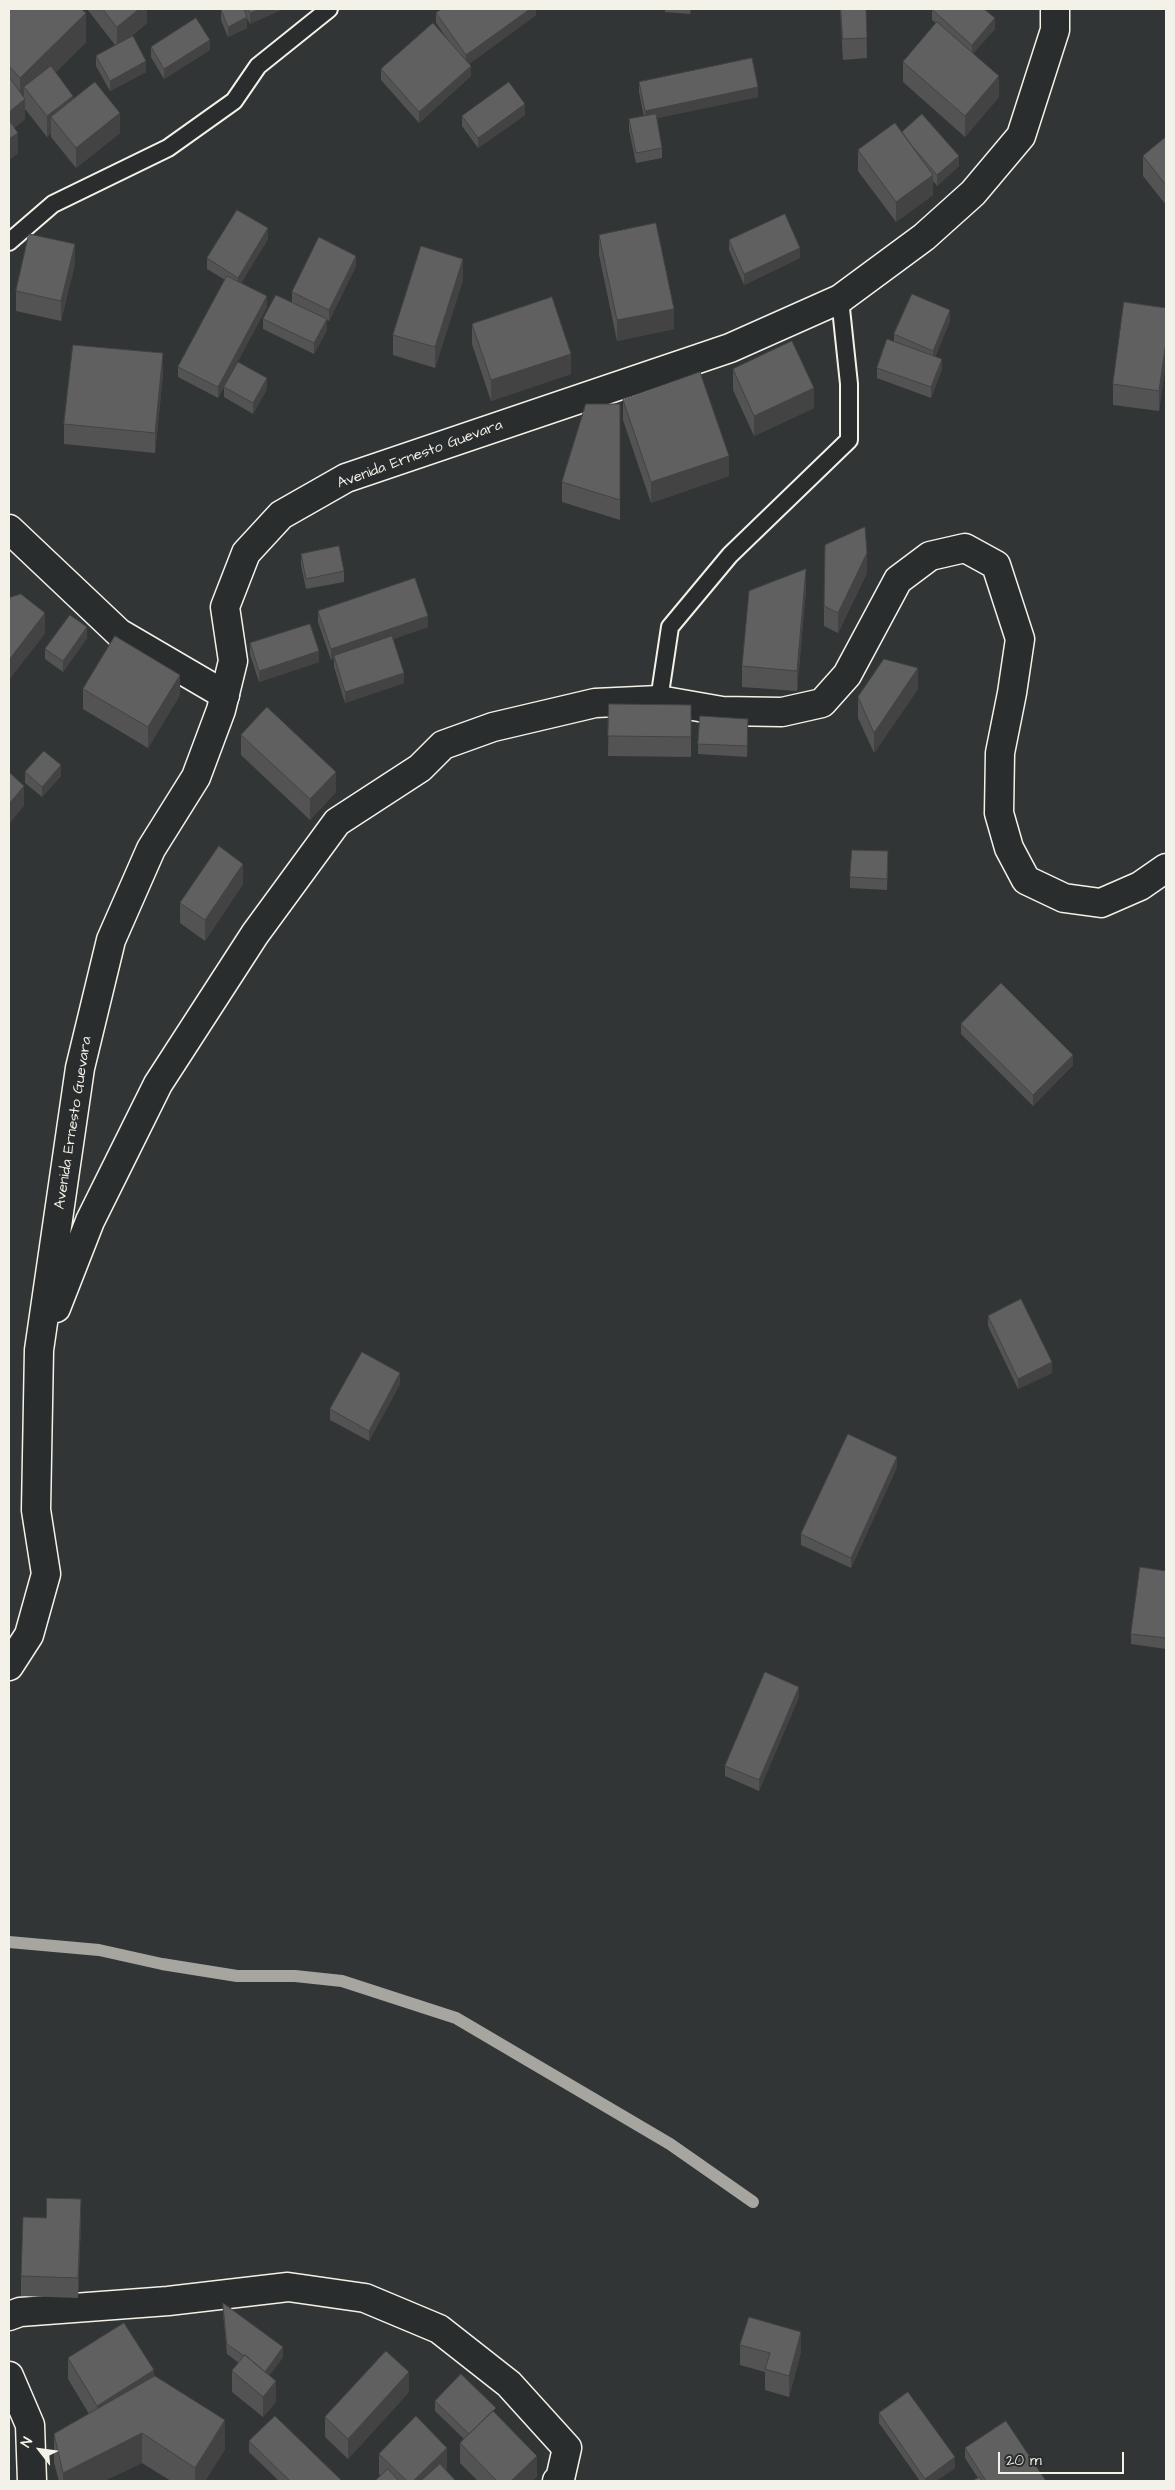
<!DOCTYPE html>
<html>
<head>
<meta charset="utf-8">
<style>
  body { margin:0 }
  #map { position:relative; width:1175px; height:2490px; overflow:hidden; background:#323535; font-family:"Architects Daughter",sans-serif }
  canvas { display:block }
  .frame { position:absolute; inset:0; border:10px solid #f4f1e8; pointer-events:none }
  .north { position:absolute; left:15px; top:2425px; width:50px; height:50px; -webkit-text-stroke:4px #2a2d2e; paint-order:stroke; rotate:300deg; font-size:14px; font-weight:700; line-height:20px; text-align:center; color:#f4f1e8 }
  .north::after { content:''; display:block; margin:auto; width:18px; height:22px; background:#f4f1e8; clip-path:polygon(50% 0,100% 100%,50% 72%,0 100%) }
  .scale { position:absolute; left:998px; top:2452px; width:126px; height:22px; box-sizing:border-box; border:2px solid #f4f1e8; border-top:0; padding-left:6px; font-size:15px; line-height:18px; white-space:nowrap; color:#f4f1e8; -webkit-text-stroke:4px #2a2d2e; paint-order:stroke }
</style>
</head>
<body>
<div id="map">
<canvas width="1175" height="2490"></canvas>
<div class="frame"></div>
<div class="north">N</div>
<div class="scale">20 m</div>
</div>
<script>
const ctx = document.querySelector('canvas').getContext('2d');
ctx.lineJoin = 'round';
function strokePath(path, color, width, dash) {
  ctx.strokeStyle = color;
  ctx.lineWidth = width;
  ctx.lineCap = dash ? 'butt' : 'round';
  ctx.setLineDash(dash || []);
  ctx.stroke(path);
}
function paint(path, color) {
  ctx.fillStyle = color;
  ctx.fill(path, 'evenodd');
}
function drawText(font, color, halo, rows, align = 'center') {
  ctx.font = font + ' "Architects Daughter",sans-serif';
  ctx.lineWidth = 4.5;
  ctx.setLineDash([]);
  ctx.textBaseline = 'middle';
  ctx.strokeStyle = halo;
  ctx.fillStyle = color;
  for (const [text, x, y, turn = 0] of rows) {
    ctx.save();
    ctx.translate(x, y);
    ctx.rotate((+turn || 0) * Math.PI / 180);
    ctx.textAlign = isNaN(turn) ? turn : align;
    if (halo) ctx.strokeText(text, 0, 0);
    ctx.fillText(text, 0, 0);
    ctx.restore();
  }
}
strokePath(new Path2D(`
  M9,1942l90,8 63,14 75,12h58l47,5 114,37 214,126 83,58`), '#a6a5a0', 12);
const lane = new Path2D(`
  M9,242l44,-38 115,-56 66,-47 24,-35 71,-57
  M659,700l11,-73 60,-72 119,-115v-56l-9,-85`);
const street = new Path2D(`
  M9,529l110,104 106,62
  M9,2316l11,-4 148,-11 120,-14 77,11 74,31 70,55 58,64 -7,31 -3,2`);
const secondary = new Path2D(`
  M56,1308l34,-87 68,-137 97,-150 82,-112 83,-54 23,-23 50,-18 102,-24 64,-3 63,11 60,1 40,-9 25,-28 51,-95 32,-24 35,-8 31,17 24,74 -8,54 -12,60 -1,60 10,35 17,32 38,18 37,5 39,-17 26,-18
  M9,1666l20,-31 17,-61 -10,-64 3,-160 41,-282 31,-128 40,-91 45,-72 25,-67 12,-49 -8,-54 21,-54 35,-38 65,-37 384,-130 110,-49 84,-62 49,-44 48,-57 34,-106v-21
  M9,2376l21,49 2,56`);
strokePath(lane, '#f4f1e8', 20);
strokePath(street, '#f4f1e8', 31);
strokePath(secondary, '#f4f1e8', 31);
strokePath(lane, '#2a2d2e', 16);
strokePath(street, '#2a2d2e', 28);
strokePath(secondary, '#2a2d2e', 28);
paint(new Path2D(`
  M9,9l77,33 -31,31 18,26 47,34 -44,35 -25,-31v-4l-4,4 -22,-28v10l-11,9 4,25 -9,7z
  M87,9h60v14l-19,16 18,33 -36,19 -14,-25v-10l19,-11z
  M223,9h60l-33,15 -3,-6v10l-19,9 -7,-17v-10z
  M536,9v6l-67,49 2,12 -52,47 -38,-43v-11l67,-29 -12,-17v-10z
  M665,9h26l-1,5 -25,-2z
  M840,9h26l1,49 -24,2z
  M932,9l63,20 -22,24 26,44 -34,40 -62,-55v-20l33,-39 -4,-3z
  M151,47l59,3 -46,29 -13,-22z
  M639,82l119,15 -101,21 5,30v10l-26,5 -7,-33v-11l15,-2 -5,-25z
  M525,115l-47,33 -16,-22v-10z
  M902,132l57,34 -22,20 -4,-5v14l-37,27 -38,-51v-21z
  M1166,137v68l-23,-29v-20z
  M599,235l75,94 -57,12 -18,-86z
  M268,239l-27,44 26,24 -49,91 -40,-21v-10l47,-87 -18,-11v-11z
  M729,240l71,18 -56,27 -15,-35z
  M75,264l-14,57 -45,-10v-20z
  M356,266l-27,55 -2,-1v10l-13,24 -51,-25v-10l29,-17v-10z
  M463,280l-28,88 -42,-13v-20z
  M1166,308v54l-7,49 -46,-6v-21z
  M950,321l-15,36 7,12 -11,29 -54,-20v-10l17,-26v-8z
  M472,324l99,50 -80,27 -19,-57z
  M733,369l81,39 -60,28 -21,-46z
  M163,374l-8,79 -91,-9v-20z
  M224,387l43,2 -14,25 -29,-17z
  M623,400l106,76 -78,27 -28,-83z
  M620,404v116l-58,-18v-20z
  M301,554l43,17v11l-38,7 -5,-24z
  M867,573l-29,60 -14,-7v-20z
  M806,589l-9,102 -55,-4v-21z
  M318,611l110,16 -35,12 11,44 -59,20 -11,-36v-8l-3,1 -13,-38z
  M87,638l-24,34 -18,-13v-10z
  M250,643l69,19 -60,20 -9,-28z
  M83,689l97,6 -32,53 -65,-39z
  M918,689l-44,64 -16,-35v-21z
  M609,704l82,1v52l-83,-1z
  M748,730l-1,27 -49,-3v-10z
  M241,735l95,57 -26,28 -69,-65z
  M25,772l36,4 -19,21 -17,-14z
  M888,861l-1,29 -37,-2v-11z
  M243,884l-38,57 -25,-18v-20z
  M961,1024l112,41 -40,41 -72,-72z
  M988,1316l64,57 -34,16 -30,-63z
  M400,1384l-31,57 -39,-21v-11z
  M897,1467l-46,101 -50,-23v-11z
  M1166,1571v78l-35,-5v-10z
  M799,1697l-40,94 -34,-15v-10z
  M81,2220l-3,78 -57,-2v-20z
  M223,2303l60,54 -14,19 7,26 -13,15 -31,-25v-21l7,-8 -12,-9 -4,-41z
  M740,2345l61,7 -12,45 -24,-7v-18l-25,-7z
  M68,2358l86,19 71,72 -20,32h-34l-29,-18 -38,18h-45l-5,-18v-29l35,-20 -21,-35z
  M409,2392l-61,67 -23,-22v-20z
  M435,2401l61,12 41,63 -5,5h-54l-18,-18v-20l4,-4 -29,-28z
  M879,2413l76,55 -19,13h-16l-41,-58z
  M249,2441l92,40h-62l-30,-29z
  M965,2448l81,33h-74l6,-3 -13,-20z
  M379,2454l68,14 -2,2 11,11h-81l6,-5 -2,-2z`), '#525352');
paint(new Path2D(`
  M139,9h8v14l-30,24v-20z
  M260,9h23l-33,15v-11z
  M530,9h6v6l-70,51v-11z
  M86,13v29l-55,54 -7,-9v13l1,-1v20l-16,13v-20l11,-9v-25z
  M247,17v11l-19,9v-10z
  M995,18v11l-23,26v-10z
  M210,40v10l-46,29v-10z
  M146,61v11l-36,19v-10z
  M471,66v10l-52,47v-11z
  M999,76v21l-34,40v-21z
  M758,87v10l-113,24v-10z
  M73,96v20l-22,1v16l-4,4v-21z
  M525,104v11l-47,33v-10z
  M120,113v20l-44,35v-20z
  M18,133v20l-9,7v-21z
  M959,156v10l-22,20v-11z
  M933,175v20l-37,27v-20z
  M268,228v11l-30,49v-10z
  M75,244v20l-14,57v-20z
  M800,248v10l-56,27v-11z
  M356,256v10l-27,55v-11z
  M463,259v21l-28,88v-21z
  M267,296v11l-49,91v-11z
  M674,309v20l-57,12v-21z
  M950,310v11l-17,40v-10z
  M327,319v11l-13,24v-11z
  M1166,342v20l-7,49v-20z
  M163,353v21l-8,79v-20z
  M571,354v20l-80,27v-21z
  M942,359v10l-11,29v-11z
  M267,378v11l-14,25v-11z
  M814,388v20l-60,28v-20z
  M729,456v20l-78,27v-21z
  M867,553v20l-29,60v-20z
  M806,569v20l-9,102v-20z
  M45,613v21l-36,46v-20z
  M428,616v11l-94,32v-3v3l-3,1v-11z
  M87,627v11l-24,34v-11z
  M319,651v11l-60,20v-11z
  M918,668v21l-44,64v-20z
  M404,673v10l-59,20v-11z
  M180,675v20l-32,53v-21z
  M61,765v11l-19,21v-10z
  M336,772v20l-26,28v-21z
  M24,786v20l-15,18v-20z
  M243,864v20l-38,57v-21z
  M1073,1055v10l-40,41v-11z
  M1052,1362v11l-34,16v-10z
  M400,1373v11l-31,57v-10z
  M897,1457v10l-46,101v-10z
  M799,1687v10l-40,94v-11z
  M81,2199v21l-3,78v-20z
  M801,2332v20l-12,45v-21z
  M283,2347v10l-18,25v-10z
  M154,2370v20l-57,36v-20z
  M409,2372v20l-61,67v-20z
  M276,2381v21l-13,15v-20z
  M225,2420v29l-20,32h-10v-13z
  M142,2433v30l-38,18h-41v-8z
  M447,2448v20l-14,13h-20z
  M537,2456v20l-5,5h-21z
  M955,2457v11l-19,13h-11v-2z`), '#424342');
const building = new Path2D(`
  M9,9h72l5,4 -66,65 -11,-12z
  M103,9h36l-22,18z
  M223,9h21l3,8 -19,10 -7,-17z
  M248,9h12l-10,4z
  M442,9h88l-64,46 -30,-42z
  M841,9h25l1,29 -24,1z
  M932,9h52l11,9 -23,27z
  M196,18l14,22 -46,29 -13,-22z
  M937,22l62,54 -34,40 -62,-54z
  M433,23l38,43 -52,46 -38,-43z
  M133,36l13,25 -36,20 -14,-25z
  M752,58l6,29 -113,24 -6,-29z
  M51,66l22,30 -26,20 -23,-29z
  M9,77l16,22 -16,13z
  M95,82l25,31 -44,35 -25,-31z
  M509,82l16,22 -47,34 -16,-22z
  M656,114l6,34 -26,5 -7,-34z
  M922,114l37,42 -22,19 -25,-29 -10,-14z
  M9,120l9,13 -9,6z
  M895,123l38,52 -37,27 -38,-52z
  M1166,137v48l-23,-29z
  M237,210l31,18 -30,50 -31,-20z
  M785,214l15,34 -56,26 -15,-34z
  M656,223l18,86 -57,11 -18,-85z
  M29,234l46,10 -14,57 -45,-10z
  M319,237l37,19 -27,54 -37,-18z
  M421,246l42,13 -28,88 -42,-12z
  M227,276l40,20 -49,91 -40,-20z
  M912,294l38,16 -17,41 -39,-17z
  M276,295l51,24 -13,24 -51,-24z
  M552,297l19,57 -80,26 -19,-56z
  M1124,302l42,6v34l-7,49 -46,-7z
  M887,339l55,20 -11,28 -54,-19z
  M792,341l22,47 -60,28 -21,-47z
  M73,345l90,8 -8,80 -91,-9z
  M238,362l29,16 -14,25 -29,-16z
  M700,372l29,84 -78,26 -28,-82z
  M586,404h34v96l-58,-18z
  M865,527l2,26 -29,60 -14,-7 1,-61z
  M339,546l5,25 -38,8 -5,-25z
  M806,569l-9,102 -55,-5 7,-75z
  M415,578l13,38 -97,33 -13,-38z
  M21,594l24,19 -36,47v-62z
  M70,615l17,12 -24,34 -18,-12z
  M310,624l9,27 -60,20 -9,-28z
  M115,636l65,39 -32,52 -65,-38z
  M392,636l12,37 -59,19 -11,-36z
  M884,659l34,9 -44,65 -16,-36z
  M609,704l82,1v32l-83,-1z
  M267,707l69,65 -26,27 -69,-64z
  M700,716l48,3 -1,27 -49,-2z
  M44,751l17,14 -19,22 -17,-15z
  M9,772l15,14 -15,18z
  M219,846l24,18 -38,56 -25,-17z
  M852,850l36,1 -1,28 -37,-2z
  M1001,983l72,72 -40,40 -72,-71z
  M1021,1299l31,63 -34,17 -30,-63z
  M362,1352l38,21 -31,58 -39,-22z
  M848,1434l49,23 -46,101 -50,-24z
  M1140,1567l26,4v67l-35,-4z
  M765,1672l34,15 -40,93 -34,-14z
  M47,2198l34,1 -3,79 -57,-2 2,-59 23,1z
  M223,2303l60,44 -18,25 -20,-17 -1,1 -17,-12z
  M749,2317l52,15 -12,44 -24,-7 5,-16 -30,-8z
  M124,2323l30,47 -57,36 -29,-48z
  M386,2351l23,21 -61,67 -23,-22z
  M245,2355l31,26 -13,16 -31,-26z
  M461,2374l35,34 -27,26 -34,-33z
  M155,2376l70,44 -30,48 -53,-35 -79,40 -9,-39z
  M908,2392l47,65 -30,22 -46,-66z
  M493,2411l44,45 -26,25h-14l-37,-38z
  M275,2416l67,65h-52l-41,-40z
  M416,2416l31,32 -34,33h-6l-28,-27z
  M1006,2421l40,60h-60l-21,-33z
  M440,2464l16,17h-35z
  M388,2469l11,12h-24z
  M980,2477l2,4h-10z`);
paint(building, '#5f605f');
strokePath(building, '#424342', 1);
drawText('15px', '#f4f1e8', '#2a2d2e', [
  ["Avenida Ernesto Guevara",420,455,-20],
  ["Avenida Ernesto Guevara",74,1123,-81]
]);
</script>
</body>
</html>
